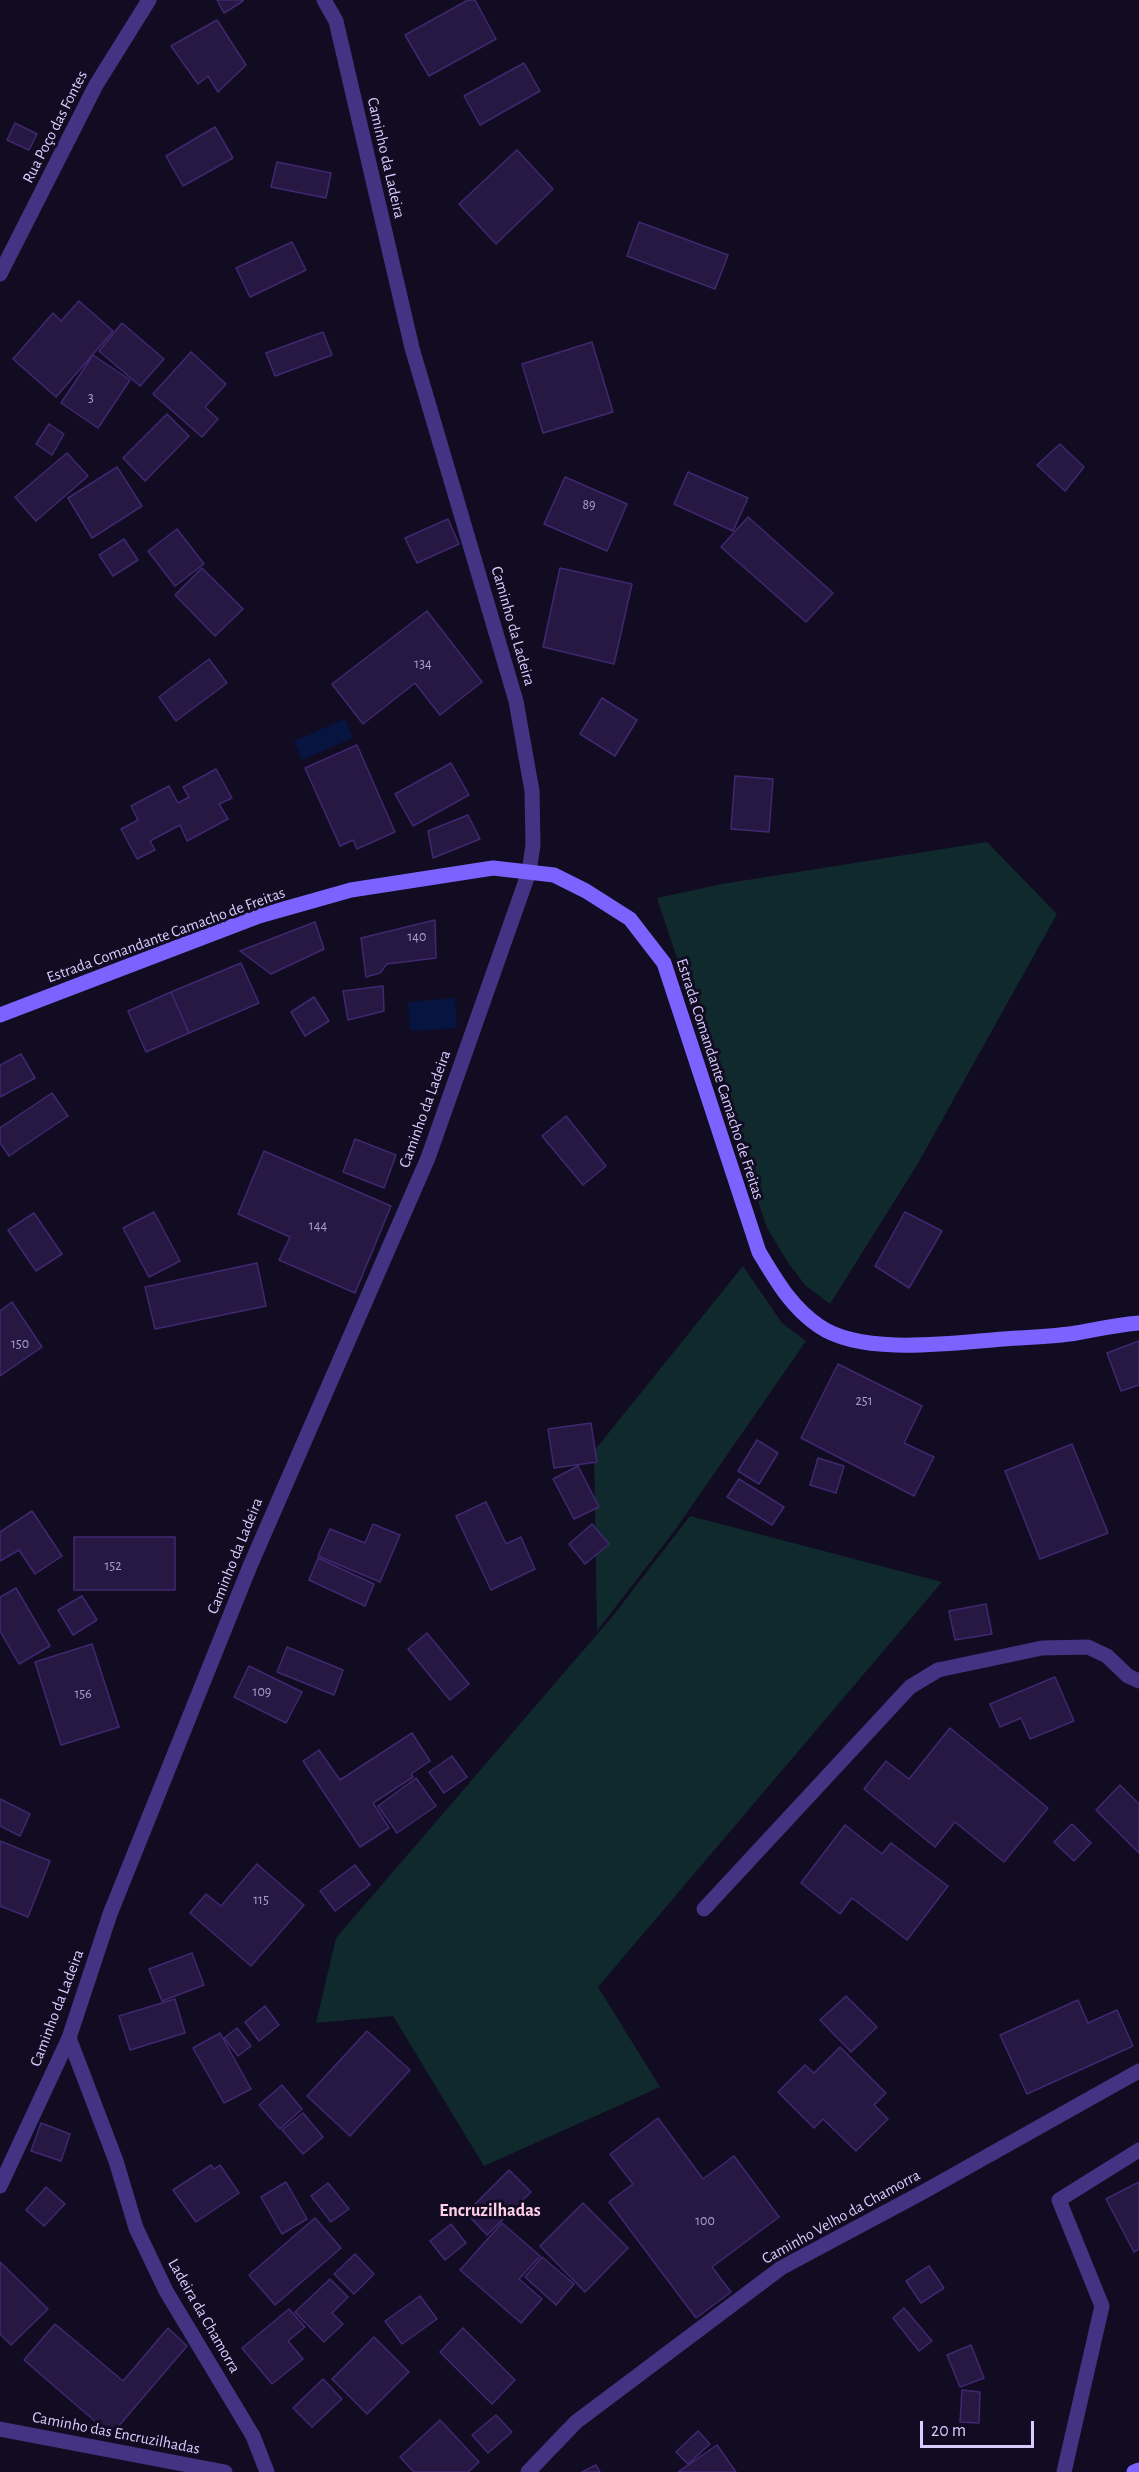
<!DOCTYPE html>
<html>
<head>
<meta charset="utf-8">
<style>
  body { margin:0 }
  #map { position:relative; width:1139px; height:2472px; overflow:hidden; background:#120c22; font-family:"Alegreya Sans",sans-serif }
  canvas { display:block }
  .scale { position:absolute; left:920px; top:2421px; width:114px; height:27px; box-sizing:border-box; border:3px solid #d9ccff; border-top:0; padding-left:8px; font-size:18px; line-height:21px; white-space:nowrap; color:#d9ccff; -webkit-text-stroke:4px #120c22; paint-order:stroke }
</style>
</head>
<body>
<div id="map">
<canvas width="1139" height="2472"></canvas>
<div class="scale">20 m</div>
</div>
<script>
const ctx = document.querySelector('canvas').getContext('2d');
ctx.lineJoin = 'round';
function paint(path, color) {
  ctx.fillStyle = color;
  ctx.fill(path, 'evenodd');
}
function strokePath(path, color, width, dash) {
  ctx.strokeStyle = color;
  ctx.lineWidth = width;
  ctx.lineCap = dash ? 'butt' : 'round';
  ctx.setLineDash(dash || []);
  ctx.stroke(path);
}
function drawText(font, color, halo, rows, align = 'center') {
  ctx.font = font + ' "Alegreya Sans",sans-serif';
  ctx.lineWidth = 6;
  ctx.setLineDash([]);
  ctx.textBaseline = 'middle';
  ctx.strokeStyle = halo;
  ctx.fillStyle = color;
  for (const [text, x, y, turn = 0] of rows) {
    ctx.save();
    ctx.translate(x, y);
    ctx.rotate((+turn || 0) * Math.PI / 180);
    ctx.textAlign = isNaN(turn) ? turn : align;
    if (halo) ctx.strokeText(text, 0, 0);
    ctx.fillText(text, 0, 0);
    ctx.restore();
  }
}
paint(new Path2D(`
  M987,842l70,72 -140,251 -87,139 -25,-19 -16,-21 -22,-36 -110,-330 65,-14z
  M743,1266l39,57 24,18 -131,189 -78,101 -3,-180z
  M690,1516l252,66 -344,405 62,100 -176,79 -91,-150 -77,7 20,-85 276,-321z`), '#0f292c');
paint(new Path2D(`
  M345,719l8,19 -51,22 -8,-19z
  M455,998l2,30 -47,3 -2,-29z`), '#071440');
const building = new Path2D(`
  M217,0h26v1l-19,12z
  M468,0h7l21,39 -67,37 -24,-41z
  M217,20l29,45 -28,27 -10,-16 -10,8 -27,-38z
  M524,63l16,28 -60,34 -16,-29z
  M15,123l22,11 -8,16 -22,-10z
  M215,127l18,31 -50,28 -17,-30z
  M517,150l36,39 -57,55 -37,-40z
  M277,162l54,11 -5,25 -55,-11z
  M639,222l89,33 -13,34 -88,-33z
  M292,242l14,28 -56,27 -14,-29z
  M79,301l34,30 -57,66 -43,-38 40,-46 8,8z
  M122,323l42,36 -24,27 -41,-35z
  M323,332l9,23 -57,21 -9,-23z
  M592,342l21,70 -70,21 -21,-69z
  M191,352l35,32 -21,23 13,12 -16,18 -49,-43z
  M93,355l37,25 -32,48 -37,-25z
  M167,414l22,22 -44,45 -22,-23z
  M49,424l15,10 -12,21 -16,-11z
  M1060,444l24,23 -19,24 -28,-26z
  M67,453l21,23 -52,45 -21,-24z
  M117,467l25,39 -50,32 -24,-40z
  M688,472l60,26 -15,33 -59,-27z
  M565,477l62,27 -20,47 -63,-27z
  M748,517l85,76 -27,29 -85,-75z
  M448,519l11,25 -42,19 -12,-25z
  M177,529l27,35 -29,22 -27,-35z
  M124,539l14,21 -25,16 -14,-21z
  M202,568l41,41 -28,27 -40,-41z
  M560,568l72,16 -18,80 -71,-17z
  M427,611l55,71 -42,33 -25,-32 -52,41 -31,-40z
  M209,659l18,24 -51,38 -17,-24z
  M602,698l35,22 -22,36 -35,-22z
  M357,745l38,87 -38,17 -4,-9 -13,6 -35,-78z
  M451,763l18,32 -56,31 -18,-32z
  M216,769l16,29 -13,6 9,15 -41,22 -7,-16 -30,16 5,9 -18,9 -16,-30 17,-9 -7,-14 38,-20 9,17 11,-6 -6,-10z
  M735,776l38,3 -4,53 -38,-3z
  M468,815l12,24 -47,19 -5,-27z
  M435,920l1,38 -49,6 -7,9 -14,4 -5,-39z
  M315,922l9,27 -53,25 -31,-23z
  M241,963l18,40 -70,30 -18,-41z
  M383,986l1,25 -36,9 -5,-29z
  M171,992l18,41 -43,19 -18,-41z
  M314,997l15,24 -24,15 -14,-24z
  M21,1054l14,24 -35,19v-32z
  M52,1093l16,23 -59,40 -9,-13v-15z
  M566,1116l40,50 -23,19 -41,-49z
  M355,1139l41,16 -12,33 -41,-16z
  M264,1151l127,55 -36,87 -76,-33 11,-23 -52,-23z
  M154,1212l26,49 -31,16 -26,-49z
  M905,1212l37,19 -33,57 -34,-22z
  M34,1213l28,41 -26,17 -28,-41z
  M257,1263l9,43 -111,23 -10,-42z
  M12,1302l30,45 -42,29v-65z
  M1139,1341v44l-18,6 -14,-38z
  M838,1364l84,42 -18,37 30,14 -20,39 -113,-58z
  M591,1423l6,39 -43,6 -6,-39z
  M757,1440l21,13 -19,31 -21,-13z
  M1072,1444l36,89 -68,26 -35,-88z
  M818,1458l26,8 -8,27 -26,-8z
  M578,1466l21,41 -25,12 -21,-40z
  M739,1479l45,28 -12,18 -45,-28z
  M486,1502l20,42 15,-7 14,32 -44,21 -35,-74z
  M32,1511l30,45 -27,18 -16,-24 -19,11v-29z
  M373,1524l27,11 -20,47 -62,-26 12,-27 35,14z
  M592,1524l17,20 -24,20 -16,-20z
  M74,1537h101v53h-101z
  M318,1558l56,26 -9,22 -56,-26z
  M16,1588l34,58 -31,18 -19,-33v-34z
  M82,1596l15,24 -24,15 -15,-25z
  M986,1604l6,30 -37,6 -6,-29z
  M427,1633l42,51 -19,16 -42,-51z
  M92,1644l27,83 -58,18 -26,-83z
  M287,1647l56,23 -9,25 -57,-23z
  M249,1666l53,26 -16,31 -52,-26z
  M1055,1677l19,44 -44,18 -9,-21 -21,9 -10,-23z
  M950,1728l98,80 -44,54 -49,-40 -20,25 -71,-58 22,-28 23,18z
  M412,1733l18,28 -19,13 2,3 -40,26 16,25 -29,19 -57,-86 16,-11 21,30z
  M452,1756l15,21 -23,16 -15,-21z
  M416,1778l20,28 -39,27 -19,-27z
  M1120,1785l19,19v49l-43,-43z
  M0,1799l30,15 -10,22 -20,-10z
  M1072,1824l19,19 -17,18 -20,-19z
  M845,1825l37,29 9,-11 57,43 -41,54 -55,-42 -12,16 -39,-31z
  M0,1841l50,20 -22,56 -28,-11z
  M257,1864l47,41 -53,61 -61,-53 16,-19 15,12z
  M355,1865l15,20 -35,26 -15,-20z
  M192,1953l12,32 -42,16 -13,-32z
  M846,1996l31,31 -26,25 -31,-32z
  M175,1999l10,34 -55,17 -11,-34z
  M1078,2000l10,23 29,-13 16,36 -106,48 -27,-59z
  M265,2006l14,19 -20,16 -14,-19z
  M237,2028l14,18 -13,10 -14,-18z
  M367,2031l43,39 -60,66 -43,-40z
  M220,2033l31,56 -27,14 -31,-55z
  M840,2047l46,46 -12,12 14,14 -32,32 -33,-32 -9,9 -36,-36 27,-27 9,8z
  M282,2085l20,24 -22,20 -21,-24z
  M303,2113l20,24 -20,17 -21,-24z
  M658,2118l45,61 31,-23 45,61 -67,50 19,25 -35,26 -87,-116 24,-18 -23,-30z
  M41,2123l29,11 -9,27 -30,-10z
  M211,2165l3,4 6,-4 19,28 -43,29 -23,-32z
  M509,2170l22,22 -44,43 -21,-22z
  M286,2182l21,37 -25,15 -21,-37z
  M1139,2182v67l-5,3 -28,-53z
  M328,2183l21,26 -18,13 -20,-26z
  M46,2187l19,17 -21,22 -18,-16z
  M583,2203l45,45 -43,44 -45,-46z
  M315,2218l26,30 -66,57 -26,-30z
  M502,2223l38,33 -21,23 23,20 -21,24 -61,-53z
  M451,2224l15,19 -21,17 -15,-19z
  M355,2254l19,20 -20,20 -20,-20z
  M542,2257l32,27 -18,21 -31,-28z
  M0,2262l48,47 -37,36 -11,-11z
  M929,2266l15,22 -23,15 -15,-22z
  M330,2279l18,18 -16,16 11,11 -19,18 -29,-30z
  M420,2296l17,23 -35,25 -17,-23z
  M904,2308l28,33 -13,10 -26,-33z
  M289,2309l16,18 -17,14 15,18 -31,25 -30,-36z
  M55,2324l68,57 45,-53 19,18 -76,89 -87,-75z
  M463,2328l52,52 -23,24 -52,-52z
  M374,2337l35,35 -42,42 -35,-35z
  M971,2345l13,33 -24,9 -13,-32z
  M323,2379l19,20 -30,28 -19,-19z
  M962,2390l18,2 -1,31 -19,-1z
  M496,2415l16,17 -24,21 -16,-18z
  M440,2420l39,42 -11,10h-54l-14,-15z
  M698,2431l12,13 -22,20 -12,-12z
  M717,2445l19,27h-58z
  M596,2465l4,7h-18z`);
paint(building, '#261743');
strokePath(building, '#402871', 1.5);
strokePath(new Path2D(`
  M704,1909l206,-222 28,-17
  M0,2186l69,-148 41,-124 140,-348 178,-408 101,-286 4,-27 -1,-54 -16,-90 -104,-353 -76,-327 -12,-21
  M1064,2472l38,-166 -43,-106 80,-50`), '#423483', 15);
strokePath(new Path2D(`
  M0,274l96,-189 53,-85
  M938,1670l104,-22 46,-1 19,9 21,20 11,5
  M69,2038l47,123 20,67 30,63 87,145 14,36
  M0,2429l225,43
  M528,2472l48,-50 205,-154 144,-77 214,-120`), '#423483', 15);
strokePath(new Path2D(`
  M0,1015l259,-99 92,-26 142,-22 61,7 32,16 44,28 34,44 95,289c17,28 32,55 60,74 43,30 133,17 184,13 24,-2 49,-2 73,-6 22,-4 40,-8 63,-10
  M1134,2472l5,-2`), '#7c63ff', 15);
drawText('14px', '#ac9fd0', null, [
  ["3",91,398],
  ["89",589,505],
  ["134",423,664],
  ["140",417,937],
  ["144",318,1226],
  ["150",20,1344],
  ["251",864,1401],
  ["152",113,1566],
  ["109",262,1692],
  ["156",83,1694],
  ["115",261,1900],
  ["100",705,2221]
]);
drawText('16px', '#d9ccff', '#120c22', [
  ["Rua Poço das Fontes",55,127,-63],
  ["Caminho da Ladeira",386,158,77],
  ["Caminho da Ladeira",513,626,74],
  ["Estrada Comandante Camacho de Freitas",166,935,-20],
  ["Estrada Comandante Camacho de Freitas",720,1079,72],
  ["Caminho da Ladeira",425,1109,-70],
  ["Caminho da Ladeira",235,1556,-68],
  ["Caminho da Ladeira",57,2008,-69],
  ["Caminho Velho da Chamorra",841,2217,-29],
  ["Ladeira da Chamorra",204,2316,60],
  ["Caminho das Encruzilhadas",116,2433,11]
]);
drawText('bold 18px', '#ffcee7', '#120c22', [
  ["Encruzilhadas",490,2211]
]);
</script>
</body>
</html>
